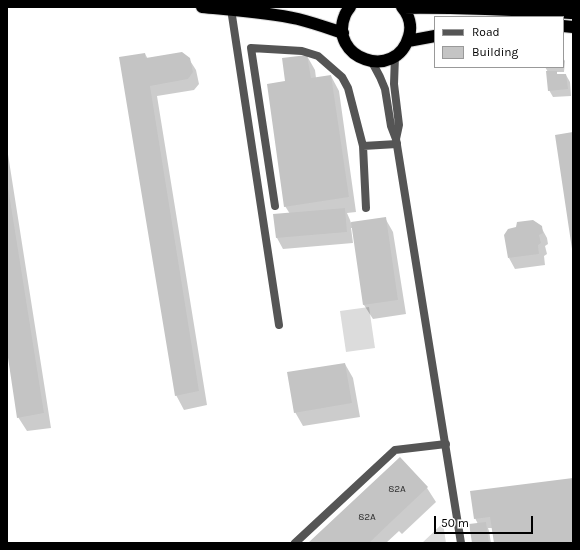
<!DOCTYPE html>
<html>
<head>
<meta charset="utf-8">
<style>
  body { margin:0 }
  #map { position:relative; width:580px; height:550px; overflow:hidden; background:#fff; font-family:Karla,sans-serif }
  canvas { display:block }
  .frame { position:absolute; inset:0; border:8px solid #000; pointer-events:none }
  .legend { position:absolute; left:434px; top:16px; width:130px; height:52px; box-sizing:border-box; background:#fff; border:1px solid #999; margin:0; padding:5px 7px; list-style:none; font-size:12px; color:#000 }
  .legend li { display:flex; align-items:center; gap:8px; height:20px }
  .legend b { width:20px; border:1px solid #999 }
  .scale { position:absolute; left:434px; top:516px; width:99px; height:18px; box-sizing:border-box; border:2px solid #000; border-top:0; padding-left:5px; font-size:12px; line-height:14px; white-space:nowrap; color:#000; -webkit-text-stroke:3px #fff; paint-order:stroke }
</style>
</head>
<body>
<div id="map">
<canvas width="580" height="550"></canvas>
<div class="frame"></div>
<ul class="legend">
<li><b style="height:5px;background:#555"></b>Road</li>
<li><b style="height:11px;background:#c4c4c4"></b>Building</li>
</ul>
<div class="scale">50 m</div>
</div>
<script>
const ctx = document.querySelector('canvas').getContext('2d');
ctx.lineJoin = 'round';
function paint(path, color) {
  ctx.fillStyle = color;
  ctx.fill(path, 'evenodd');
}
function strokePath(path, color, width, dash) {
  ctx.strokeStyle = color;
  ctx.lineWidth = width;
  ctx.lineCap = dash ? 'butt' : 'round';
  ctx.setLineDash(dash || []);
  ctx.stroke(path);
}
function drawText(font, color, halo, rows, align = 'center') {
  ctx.font = font + ' Karla,sans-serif';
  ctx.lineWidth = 4;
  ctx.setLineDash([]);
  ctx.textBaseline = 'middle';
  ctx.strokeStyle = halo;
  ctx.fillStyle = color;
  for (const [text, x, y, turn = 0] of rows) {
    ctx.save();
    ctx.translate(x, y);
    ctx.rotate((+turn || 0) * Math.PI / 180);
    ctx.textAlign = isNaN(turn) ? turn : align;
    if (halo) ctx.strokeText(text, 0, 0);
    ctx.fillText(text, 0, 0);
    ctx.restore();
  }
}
paint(new Path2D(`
  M369,307l6,41 -29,4 -6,-41z
  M443,523l3,20h-24z`), '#dcdcdc');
paint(new Path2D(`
  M145,54l3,5h41l7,11 3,14 -5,6 -37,6 50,309 -23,5 -8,-15z
  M307,56l8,14 1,8 15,-2 8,15 17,121 -9,1 3,7 1,3 34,-5 8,14 13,82 -33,5 -9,-14 -11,-77h-2l2,15 -70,6 -6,-11 -3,-23 16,-1 -5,-8 1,-124z
  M563,58l2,3 -1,11h-8l2,3h8l4,7 1,14 -18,1 -4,-7 -1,-18 -3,-5h18z
  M7,148l44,280 -24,3 -9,-14 -11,-72z
  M541,227l6,11 1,6 -3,2 2,8 -3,2 1,9 -30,4 -6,-11z
  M345,364l8,14 7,39 -57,9 -8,-14z
  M400,458l27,30 9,14 -34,32 -3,-3 -13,12h-76z
  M573,479v64h-78l-3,-15h-4l1,3 2,12h-18l5,-19 -3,-6z`), '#0003');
paint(new Path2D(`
  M182,52l8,6 3,14 -5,7 -38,7 49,305 -24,5 -56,-339 26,-4 1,5z
  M307,55l4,23 20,-3 18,122 -65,10 -17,-123 18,-3 -3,-23z
  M546,71h11v3h9l2,15 -20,2z
  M573,132v117h-1l-17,-114z
  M7,187h1l36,226 -27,5 -10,-67z
  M345,208l2,24 -71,6 -3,-24z
  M386,217l12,83 -35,5 -12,-83z
  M533,220l9,6 1,7 -4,2 2,8 -3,2 1,9 -31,4 -4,-23 4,-6 8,-2 1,-5z
  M345,363l7,40 -58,10 -7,-41z
  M400,457l28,30 -35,33 -24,23h-61z
  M573,478v65h-79l-4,-26 -16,2 -4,-28z
  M486,522l3,21h-17l-3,-19z`), '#c4c4c4');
const highway = new Path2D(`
  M202,7c32,3 65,5 96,12 16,4 30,9 45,14
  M350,7c-2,3 -4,5 -5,8 -18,43 51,68 64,21 3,-10 0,-21 -7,-29
  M403,8c57,-1 113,2 170,5
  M563,26l10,1
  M408,41l27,-5`);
strokePath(highway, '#dbdbdb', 14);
strokePath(new Path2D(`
  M363,146l34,-2
  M275,206l-24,-158 51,3 16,5 24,21 6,11 15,58 3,62
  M295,543l100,-93 51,-6`), '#555', 8);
strokePath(new Path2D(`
  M231,9l48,316
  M395,56l-1,28 5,41 -3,14
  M372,62l8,15 5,12 6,37 5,13 65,404`), '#555', 8);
strokePath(highway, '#000', 12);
drawText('10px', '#313131', null, [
  ["82A",397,489],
  ["82A",367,517]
]);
</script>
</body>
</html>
